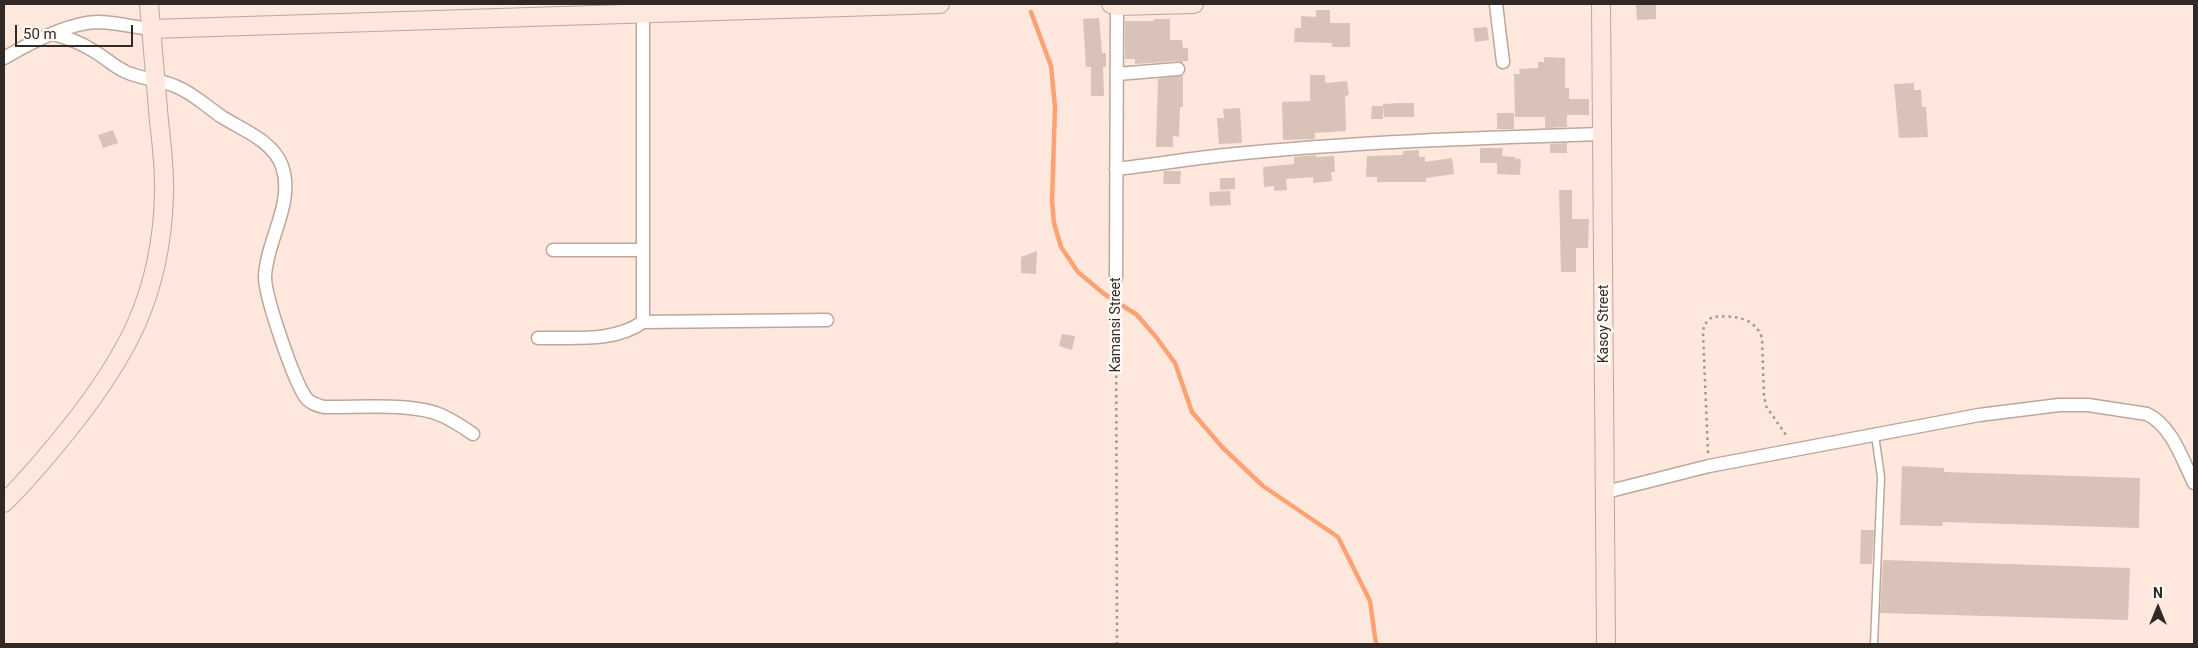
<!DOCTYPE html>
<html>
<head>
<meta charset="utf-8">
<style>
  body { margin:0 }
  #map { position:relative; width:2198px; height:648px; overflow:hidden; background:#fee7dc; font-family:Roboto,sans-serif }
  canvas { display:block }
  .frame { position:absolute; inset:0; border:5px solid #312925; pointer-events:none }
  .north { position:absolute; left:2133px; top:583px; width:50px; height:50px; -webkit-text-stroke:4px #fdf9f6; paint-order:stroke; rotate:0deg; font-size:14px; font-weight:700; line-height:20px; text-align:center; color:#312925 }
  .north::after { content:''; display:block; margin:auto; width:18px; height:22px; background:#312925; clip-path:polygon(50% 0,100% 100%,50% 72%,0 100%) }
  .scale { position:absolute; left:15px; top:25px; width:118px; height:22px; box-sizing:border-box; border:2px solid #312925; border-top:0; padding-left:6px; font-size:15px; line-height:18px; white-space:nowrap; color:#312925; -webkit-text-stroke:4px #fdf9f6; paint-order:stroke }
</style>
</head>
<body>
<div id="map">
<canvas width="2198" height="648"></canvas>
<div class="frame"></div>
<div class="north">N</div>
<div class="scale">50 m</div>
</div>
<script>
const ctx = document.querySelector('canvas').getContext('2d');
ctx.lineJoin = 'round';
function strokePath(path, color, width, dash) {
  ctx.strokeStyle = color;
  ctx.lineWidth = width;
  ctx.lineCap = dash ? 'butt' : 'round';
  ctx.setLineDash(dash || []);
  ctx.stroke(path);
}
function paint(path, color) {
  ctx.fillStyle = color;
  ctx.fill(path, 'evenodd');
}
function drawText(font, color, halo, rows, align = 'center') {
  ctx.font = font + ' Roboto,sans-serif';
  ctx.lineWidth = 5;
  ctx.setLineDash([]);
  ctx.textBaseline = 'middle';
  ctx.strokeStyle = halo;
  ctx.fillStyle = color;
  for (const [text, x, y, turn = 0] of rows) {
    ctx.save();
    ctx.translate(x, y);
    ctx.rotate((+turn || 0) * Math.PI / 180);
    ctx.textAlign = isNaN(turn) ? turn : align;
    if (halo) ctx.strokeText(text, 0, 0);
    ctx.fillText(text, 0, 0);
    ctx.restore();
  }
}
strokePath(new Path2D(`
  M1031,12l20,54 4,41 -3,94 2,22 7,24 17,25 25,21 34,22 19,22 19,26 17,49 31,36 40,38 75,51 32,64 6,43`), '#ffa273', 4.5);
paint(new Path2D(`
  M1636,4h20v15l-19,1z
  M1316,10h14v13h20v24h-18v-4l-38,-1 1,-14h6v-12l15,1z
  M1099,18l3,35h4v14h-3l1,29h-13v-29h-5l-3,-48z
  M1154,19h16v21h12l1,8h5v13h-5v2l-6,-2 -42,3v-5h-10v-38h29z
  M1487,27l2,13 -14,2 -2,-14z
  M1544,57l21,1v30h4v11h20v16h-22v12l-22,1v-11h-30l-1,-43h6l-1,-5 19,-1v-6h6z
  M1183,75v32h-3l-1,30 -6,-1v11h-17l2,-68z
  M1310,75h15v8l22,-2 2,14 -4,1 1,35 -31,2v6l-32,1 -1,-38 28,-1z
  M1914,83v7h7l1,17h4l2,30 -29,1 -5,-54z
  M1400,103h14v14h-30l-1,-13z
  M1372,106h11v13h-12z
  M1240,108l2,35 -23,1 -2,-26h7l-1,-9z
  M1497,113h17v16h-17z
  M113,130l5,13 -15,5 -5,-13z
  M1567,143v10h-17v-9z
  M1480,148h23l-1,8 13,1v2h6l-1,16 -23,-1v-11h-17z
  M1419,150v7h6v5l27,-4 2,16 -28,4v4h-49v-5h-11l1,-21 36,-1v-4z
  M1316,155v2l18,-1 1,16h-4l1,9 -19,2v-6l-27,2 1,11 -13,1v-5l-10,1 -1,-20 31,-3v-7z
  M1164,171h17l-1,13h-17z
  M1220,178h15v11l-15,1z
  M1559,190h13v29h17l-1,29h-12v24h-15z
  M1230,191l1,14 -21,1 -1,-14z
  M1037,251l-1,23 -15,-1v-16z
  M1062,334l13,2 -3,14 -13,-4z
  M1902,466l42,2v4l196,6 -1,50 -196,-6 -1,4 -42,-1z
  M1861,530h13l-2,34h-12z
  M1883,560l247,8 -2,52 -248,-7z`), '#d9c2b8');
const lane = new Path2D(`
  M1874,644l7,-167 -6,-42`);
const street = new Path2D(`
  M1496,4l7,58
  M643,12v310
  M54,34c13,4 26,8 38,16 11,6 20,15 32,21 15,8 35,8 51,15 18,7 31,20 47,31 21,13 51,24 60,49 13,37 -16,75 -17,111 0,20 30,108 42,122 5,5 10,6 17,8 33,1 90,-5 119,9 11,5 21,12 30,18
  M4,58c24,-14 64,-35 93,-36 16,0 37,5 54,7
  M1117,74l61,-5
  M1116,169c36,-4 72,-10 109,-14 125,-13 251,-17 377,-21
  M553,250h90
  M1116,278l1,-272
  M538,338c35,-1 75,5 105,-16l184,-2
  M1606,492l103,-26 270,-51 80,-10h29l59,9c25,12 35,45 47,69`);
const secondary = new Path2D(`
  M1111,4l6,2 77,-2
  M1601,4l5,640
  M151,29l789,-25
  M4,503c23,-23 44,-48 65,-74 59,-74 92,-136 95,-233 1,-25 -2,-50 -5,-75 -3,-39 -7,-78 -10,-117`);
strokePath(lane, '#bda79d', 9);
strokePath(street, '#bda79d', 15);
strokePath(secondary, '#bda79d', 20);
strokePath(new Path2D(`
  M1116,291l1,353
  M1708,453l-5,-120 1,-8 8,-8c21,-2 43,0 50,21l2,58 2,10 22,32`), '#a5948c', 2.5, [2.5, 4]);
strokePath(lane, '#fff', 6);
strokePath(street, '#fff', 12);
strokePath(secondary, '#fee7dc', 18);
drawText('14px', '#312925', '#fdf9f6', [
  ["Kasoy Street",1604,324,-90],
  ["Kamansi Street",1116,325,-90]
]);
</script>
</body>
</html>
